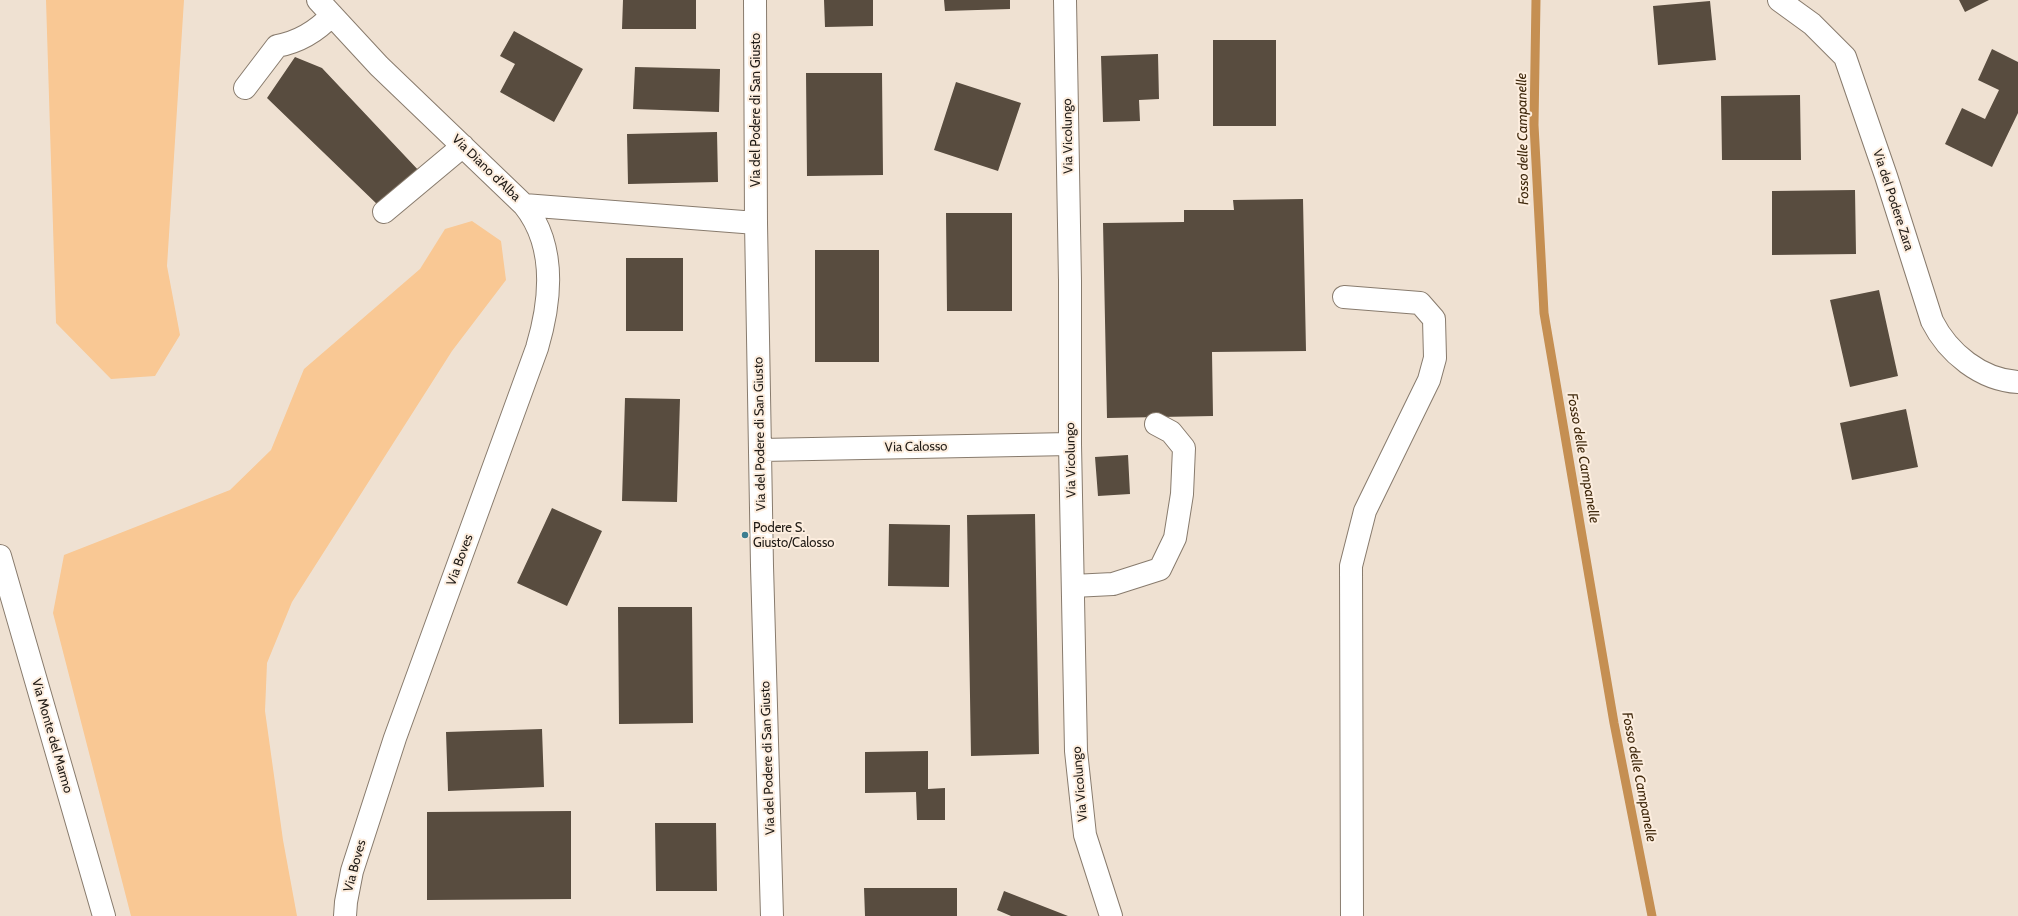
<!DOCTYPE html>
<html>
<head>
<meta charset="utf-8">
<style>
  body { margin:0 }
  canvas { display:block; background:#efe1d2 }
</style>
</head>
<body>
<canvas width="2018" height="916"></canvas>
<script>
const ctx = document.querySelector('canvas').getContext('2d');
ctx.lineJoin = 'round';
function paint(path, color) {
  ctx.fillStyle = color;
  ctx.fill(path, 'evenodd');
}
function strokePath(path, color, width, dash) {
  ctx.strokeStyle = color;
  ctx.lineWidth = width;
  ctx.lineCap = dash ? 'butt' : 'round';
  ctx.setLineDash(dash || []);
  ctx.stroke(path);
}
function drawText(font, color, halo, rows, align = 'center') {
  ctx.font = font + ' Cabin,sans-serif';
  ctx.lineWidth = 4;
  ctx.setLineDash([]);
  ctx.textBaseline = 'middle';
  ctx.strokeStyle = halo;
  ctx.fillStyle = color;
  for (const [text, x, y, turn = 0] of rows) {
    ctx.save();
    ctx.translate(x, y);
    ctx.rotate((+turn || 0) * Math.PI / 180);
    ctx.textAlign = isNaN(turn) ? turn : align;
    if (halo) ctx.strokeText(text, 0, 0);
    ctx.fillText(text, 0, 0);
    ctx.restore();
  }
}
paint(new Path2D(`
  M46,0h138l-17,266 13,69 -25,41 -44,3 -55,-56z
  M472,221l29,20 5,39 -54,71 -160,251 -25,61 -2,48 18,129 14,76h-166l-78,-303 11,-58 166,-65 41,-40 33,-81 116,-100 25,-40z`), '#f9c894');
strokePath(new Path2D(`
  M1536,0l-2,125 10,188 70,410 38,193`), '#c58f52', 9);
paint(new Path2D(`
  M623,0h73v29h-74z
  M824,0h49v26l-48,1z
  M944,0h66v9l-65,2z
  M1959,0h30l-24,12z
  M1710,1l6,59 -58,5 -5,-59z
  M514,31l69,38 -29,53 -54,-30 15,-28 -15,-8z
  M1213,40h63v86h-63z
  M1992,49l26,13v51l-26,54 -47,-23 17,-36 23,11 14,-29 -21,-10z
  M1158,54l1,45 -20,1 1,21 -37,1 -2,-66z
  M295,57l27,11 99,105 -41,34 -113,-109z
  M635,67l85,2 -1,43 -86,-3z
  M806,73h76l1,102 -76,1z
  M956,82l65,21 -23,68 -64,-21z
  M1800,95l1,65h-79l-1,-64z
  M717,132l1,50 -90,2 -1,-50z
  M1855,190l1,64 -84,1v-64z
  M1303,199l3,152 -94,1 1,64 -106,2 -4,-195 81,-1v-12h50l-1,-10z
  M946,213h66v98h-65z
  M815,250h64v112h-64z
  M626,258h57v73h-57z
  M1879,290l19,86 -48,11 -20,-87z
  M625,398l55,1 -3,103 -55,-1z
  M1906,409l12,58 -66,13 -12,-57z
  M1128,455l2,39 -32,2 -3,-39z
  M552,508l50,23 -35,75 -50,-23z
  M1035,514l4,240 -68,2 -4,-241z
  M889,524l61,1 -1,62 -61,-1z
  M618,607h74l1,116 -74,1z
  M542,729l2,58 -96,4 -2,-59z
  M928,751v38l17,-1v32h-28l-1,-28 -51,1v-41z
  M571,811v88l-144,1v-88z
  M655,823h61l1,68h-61z
  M864,888h93v28h-92z
  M1004,891l64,25h-57l-14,-6z`), '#584c3f');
const minor = new Path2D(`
  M318,0l61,66 145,139 232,18
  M755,0l1,223 6,343 10,350
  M1065,0l5,281v163l6,307 9,84 26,81
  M1779,0l33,24 33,33 41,119 46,145c16,32 49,59 86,61
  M245,88l32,-42c22,-4 40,-15 55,-31
  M384,212l79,-66
  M1344,297l76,6 14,16 1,39 -6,22 -64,131 -14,55 1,350
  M761,450l309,-6
  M0,556l104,360
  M1073,586l40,-2 47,-15 15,-31 7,-44 2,-46 -13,-16 -15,-8
  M345,916l1,-14 6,-31 43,-133 142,-390c14,-47 20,-102 -13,-143`);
strokePath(minor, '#887b6d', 24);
strokePath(minor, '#fff', 22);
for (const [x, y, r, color] of [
  [745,535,4,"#3d7e90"]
]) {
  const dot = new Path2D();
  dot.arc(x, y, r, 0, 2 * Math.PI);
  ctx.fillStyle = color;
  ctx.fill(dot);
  strokePath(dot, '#fdeedf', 1.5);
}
drawText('13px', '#201b16', '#fdeedf', [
  ["Via del Podere di San Giusto",756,110,-90],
  ["Via Vicolungo",1068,136,-91],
  ["Via Diano d'Alba",486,168,44],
  ["Via del Podere Zara",1893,200,72],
  ["Via del Podere di San Giusto",760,434,-91],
  ["Via Calosso",916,447,-1],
  ["Via Vicolungo",1071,460,-91],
  ["Via Boves",460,560,-70],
  ["Via Monte del Marmo",52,736,74],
  ["Via del Podere di San Giusto",768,758,-92],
  ["Via Vicolungo",1080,784,-95],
  ["Via Boves",355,866,-75]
]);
drawText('13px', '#201b16', '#fdeedf', [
  ["Podere S.",753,528],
  ["Giusto/Calosso",753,543]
], 'left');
drawText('italic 14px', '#3f280c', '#fdeedf', [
  ["Fosso delle Campanelle",1523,139,-91],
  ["Fosso delle Campanelle",1583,458,80],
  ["Fosso delle Campanelle",1639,777,79]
]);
</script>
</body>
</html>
